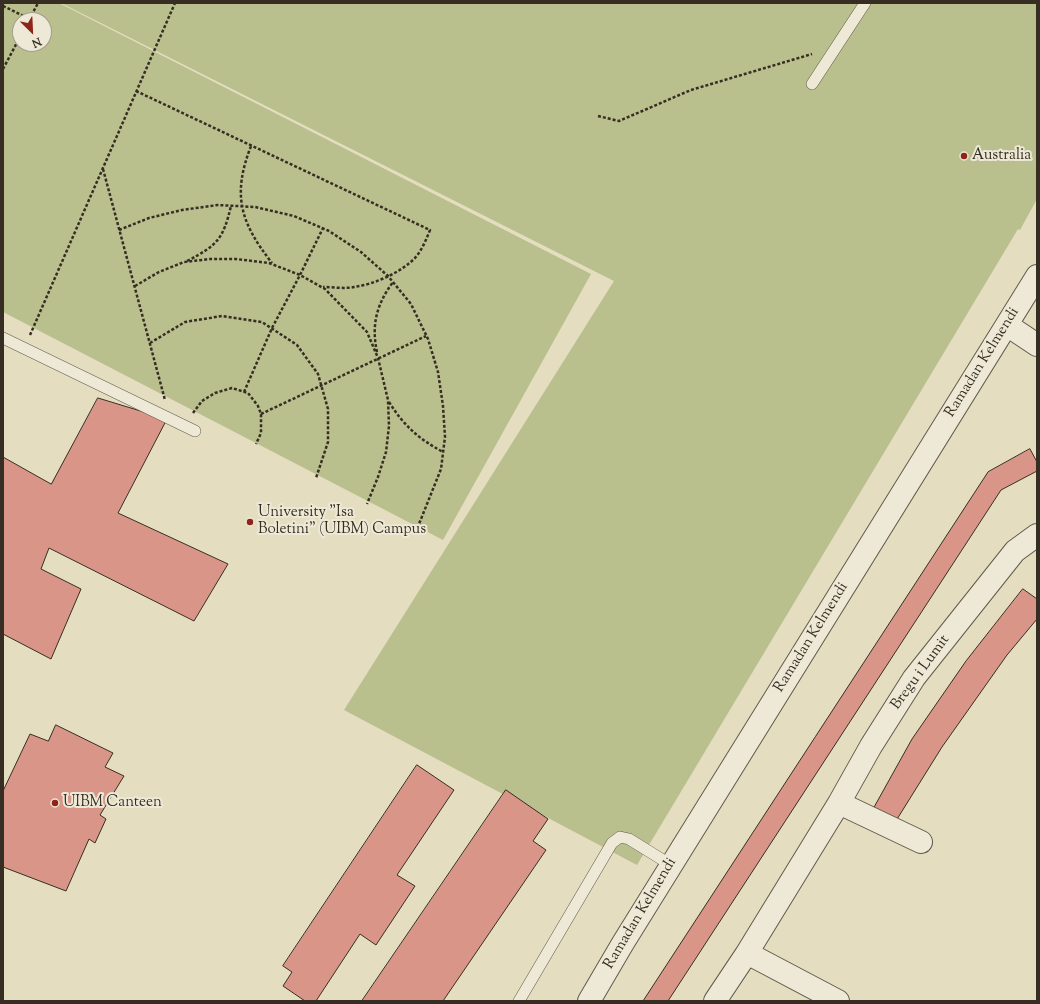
<!DOCTYPE html>
<html>
<head>
<meta charset="utf-8">
<style>
  body { margin:0 }
  #map { position:relative; width:1040px; height:1004px; overflow:hidden; background:#e4ddc0; font-family:"Sorts Mill Goudy",serif }
  canvas { display:block }
  .frame { position:absolute; inset:0; border:4px solid #372e23; pointer-events:none }
  .north { position:absolute; left:12px; top:12px; width:40px; height:40px; box-sizing:border-box; background:#ede9d6; border:1px solid #a49e8e; border-radius:50%; rotate:156deg; font-size:11px; font-weight:700; line-height:16px; text-align:center; color:#372e23 }
  .north::after { content:''; display:block; margin:auto; width:14px; height:18px; background:#8f2418; clip-path:polygon(50% 0,100% 100%,50% 72%,0 100%) }
</style>
</head>
<body>
<div id="map">
<canvas width="1040" height="1004"></canvas>
<div class="frame"></div>
<div class="north">N</div>
</div>
<script>
const ctx = document.querySelector('canvas').getContext('2d');
ctx.lineJoin = 'round';
function paint(path, color) {
  ctx.fillStyle = color;
  ctx.fill(path, 'evenodd');
}
function strokePath(path, color, width, dash) {
  ctx.strokeStyle = color;
  ctx.lineWidth = width;
  ctx.lineCap = dash ? 'butt' : 'round';
  ctx.setLineDash(dash || []);
  ctx.stroke(path);
}
function drawText(font, color, halo, rows, align = 'center') {
  ctx.font = font + ' "Sorts Mill Goudy",serif';
  ctx.lineWidth = 4;
  ctx.setLineDash([]);
  ctx.textBaseline = 'middle';
  ctx.strokeStyle = halo;
  ctx.fillStyle = color;
  for (const [text, x, y, turn = 0] of rows) {
    ctx.save();
    ctx.translate(x, y);
    ctx.rotate((+turn || 0) * Math.PI / 180);
    ctx.textAlign = isNaN(turn) ? turn : align;
    if (halo) ctx.strokeText(text, 0, 0);
    ctx.fillText(text, 0, 0);
    ctx.restore();
  }
}
paint(new Path2D(`
  M3,3h56l532,271 -148,266 -440,-228zM20,20h24v24h-24z
  M61,3h976v196l-17,31 -2,-1 -381,636 -293,-155 270,-429z`), '#babf8e');
const building = new Path2D(`
  M98,398l69,21 -49,94 110,51 -34,57 -145,-73 -8,21 40,20 -30,70 -48,-25v-177l48,27z
  M1030,449l7,13v9l-36,19 -333,511h-25l345,-529z
  M1023,589l14,10v20l-30,36 -65,92 -48,77 -21,-15 39,-70 54,-78z
  M56,725l57,28 -8,14 19,9 -24,39 6,4 -11,24 -6,-4 -23,52 -63,-24v-76l27,-57 18,7z
  M417,765l37,25 -57,85 18,11 -39,59 -16,-11 -44,67h-11l-22,-15 9,-14 -9,-6z
  M506,790l42,29 -15,22 13,9 -103,151h-81z`);
paint(building, '#d89588');
strokePath(building, '#372e23', 1);
const service = new Path2D(`
  M812,84l53,-81
  M3,338l192,93
  M519,1001l93,-158 8,-6 9,2 42,26`);
const minor = new Path2D(`
  M1007,325l30,20
  M839,803l82,39
  M747,953l91,48
  M589,1001l34,-58 414,-667
  M715,1001l32,-48 92,-150 32,-57 43,-68 101,-127 22,-16`);
strokePath(service, '#625a4a', 12);
strokePath(minor, '#625a4a', 24);
strokePath(new Path2D(`
  M3,6l27,13
  M29,20l9,-17
  M3,69l17,-32
  M136,91l294,139c-4,10 -8,20 -15,28 -15,15 -40,26 -61,29 -10,2 -21,0 -31,0
  M598,116l21,5 72,-31 121,-36
  M251,146c-19,49 -11,76 21,117
  M103,169l62,231
  M119,230l30,-12 33,-8 36,-5 37,2 39,9 35,15 32,21 27,24 23,28 17,35 10,33 5,34 2,31 -4,32 -22,55
  M187,261c31,-16 36,-22 44,-55
  M135,286l24,-14 25,-10 26,-3h26l33,4 31,12 25,14 42,43 11,26 10,42 1,26 -3,26 -8,25 -11,27
  M30,335l145,-332
  M150,343l35,-21 37,-6 40,6 35,23 21,29 10,35v33l-12,36
  M377,352c-6,-28 0,-48 16,-70
  M244,392l28,-64 28,-53 23,-47
  M389,402c15,24 30,37 54,50
  M193,413l9,-12 13,-8 17,-5 16,5 10,13 3,8v19l-5,11
  M261,414l165,-78`), '#372e23', 2.5, [3, 2]);
strokePath(service, '#ede9d6', 11);
strokePath(minor, '#ede9d6', 22);
for (const [x, y, r, color] of [
  [964,156,4,"#8f2418"],
  [250,522,4,"#8f2418"],
  [55,803,4,"#8f2418"]
]) {
  const dot = new Path2D();
  dot.arc(x, y, r, 0, 2 * Math.PI);
  ctx.fillStyle = color;
  ctx.fill(dot);
  strokePath(dot, '#ede9d6', 1.5);
}
drawText('15px', '#372e23', '#ede9d6', [
  ["Australia",972,156],
  ["University \"Isa",258,513],
  ["Boletini\" (UIBM) Campus",258,530],
  ["UIBM Canteen",63,803]
], 'left');
drawText('15px', '#372e23', '#ede9d6', [
  ["Ramadan Kelmendi",983,363,-58],
  ["Ramadan Kelmendi",812,638,-58],
  ["Bregu i Lumit",921,673,-54],
  ["Ramadan Kelmendi",641,914,-59]
]);
</script>
</body>
</html>
